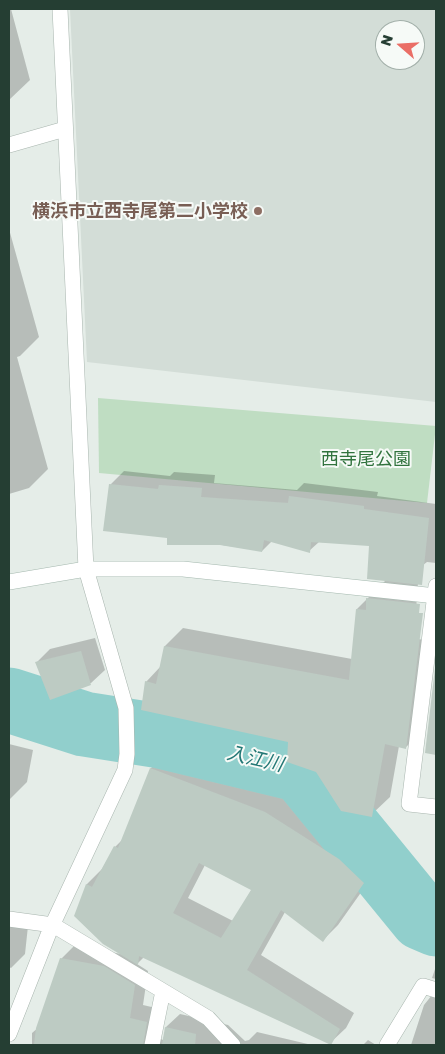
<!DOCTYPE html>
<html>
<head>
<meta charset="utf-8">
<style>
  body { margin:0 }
  #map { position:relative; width:445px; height:1054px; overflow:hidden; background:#e5ede8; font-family:"Golos Text",sans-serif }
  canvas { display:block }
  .frame { position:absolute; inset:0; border:10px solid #253e33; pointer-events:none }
  .north { position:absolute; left:375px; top:20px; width:50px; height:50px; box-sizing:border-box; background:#f6faf7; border:1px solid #a2afa9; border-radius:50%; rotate:289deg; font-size:14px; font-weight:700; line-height:20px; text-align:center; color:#253e33 }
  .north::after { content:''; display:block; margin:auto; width:18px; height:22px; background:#ea6e66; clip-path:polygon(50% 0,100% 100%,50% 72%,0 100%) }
</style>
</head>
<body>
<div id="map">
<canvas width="445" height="1054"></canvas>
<div class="frame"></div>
<div class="north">N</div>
</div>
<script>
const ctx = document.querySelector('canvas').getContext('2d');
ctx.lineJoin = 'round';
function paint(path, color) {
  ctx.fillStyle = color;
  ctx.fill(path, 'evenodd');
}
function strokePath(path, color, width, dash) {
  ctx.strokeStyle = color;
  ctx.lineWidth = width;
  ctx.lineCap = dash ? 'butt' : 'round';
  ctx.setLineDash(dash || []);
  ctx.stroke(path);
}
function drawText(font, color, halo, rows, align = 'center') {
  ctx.font = font + ' "Golos Text","Noto Sans JP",sans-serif';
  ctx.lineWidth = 4;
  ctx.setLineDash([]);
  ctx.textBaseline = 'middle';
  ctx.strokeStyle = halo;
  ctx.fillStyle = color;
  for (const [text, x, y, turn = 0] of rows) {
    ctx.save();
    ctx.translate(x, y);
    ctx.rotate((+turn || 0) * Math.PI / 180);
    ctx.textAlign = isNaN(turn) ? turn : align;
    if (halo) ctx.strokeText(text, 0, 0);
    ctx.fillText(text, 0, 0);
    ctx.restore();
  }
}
paint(new Path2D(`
  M70,9h366v393l-349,-40zM385,30h30v30h-30z`), '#d3ddd7');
paint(new Path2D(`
  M98,398l338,28 -9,77 -328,-30z`), '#bfddc2');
paint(new Path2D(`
  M9,9h2l19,71 -21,20z
  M9,229l30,108 -19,19 -3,1 31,112 -19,19 -20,6z
  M124,471l46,5 4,-4 41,3 -1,8 83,7 7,-7 74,9 -1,4 59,8v59l-9,-1 -4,3 -5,18 -3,41 2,15 18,2 -10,88 -19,18 -7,-1 -9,51 -19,18 -54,-44 -28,-30 -143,-59 15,-16 4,-20 18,-18 169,31 5,-50 29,-29 -16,-35 -51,-3 -10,9 -37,-10 -10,10 -94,-14 -58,-52z
  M95,638l10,32 -14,13 -40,15 -15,-35 14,-14z
  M436,670v84l-10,-2z
  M9,744l24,6 -6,32 -18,18z
  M166,753l116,44 72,47 25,23 -41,58 -15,15 -38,-28 -24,43 93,58 -8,15 -16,15 -186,-86 -7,7 11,7 -5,34 17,4 -1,29 4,2 3,-13 14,-13 48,11 17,16 4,-1 8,-8 55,13h-280v-12l7,-6 22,-68 14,-14 46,9 -45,-38 11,-32 15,-15 13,-22 7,-7 29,-72zM205,865l47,24 -19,32 -45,-23z
  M9,924l19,2 -3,28 -14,14 -2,-1z
  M436,966v13l-4,-1z
  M436,990v55h-25l13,-40z
  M368,1040l8,5h-13z`), '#0003');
strokePath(new Path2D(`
  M9,700l75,24 76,12 141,34 121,148 14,6`), '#91cfcc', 65);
paint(new Path2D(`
  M109,484l49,5 1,-4 43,3 -1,9 87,6 1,-7 75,10v3l65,9 -7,67 -55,-6 2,-33 -58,-4 -1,11 -46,-13 -2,12 -42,-7h-53v-7l-64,-7z
  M366,598l54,6 -1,9h4l-17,136 -21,-5 -13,73 -31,-6 -25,-39 -29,-10 1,-20 -147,-32 4,-29 11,3 8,-38 185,34 7,-71 10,1z
  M81,651l10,34 -41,15 -15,-38z
  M436,660v95l-11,-2z
  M150,768l115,44 74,47 25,24 -41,59 -42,-32 -34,60 93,59 -9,16 -192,-89 -1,9 -35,-21 -29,-28 12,-32 6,3 22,-41 4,2zM199,863l52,27 -30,48 -48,-25z
  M60,958l44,8 31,19 -5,33 17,4 -4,23h-109l2,-17z
  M165,1027l31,7 -1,11h-33z`), '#bdcbc3');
const street = new Path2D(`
  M9,145l56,-16
  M436,586l-27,218 27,3
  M9,919l44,6 155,93 25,27
  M9,1034l41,-104 75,-160 2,-16 -1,-46 -40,-139 -26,-560
  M152,1045l11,-54
  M387,1045l36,-59 13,4`);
const secondary = new Path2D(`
  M9,582l77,-13h97l253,27`);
strokePath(street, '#a8b5ae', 16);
strokePath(secondary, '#a4b8ae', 16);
strokePath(street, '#fff', 15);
strokePath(secondary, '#fff', 15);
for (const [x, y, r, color] of [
  [258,211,5,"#8d6e63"]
]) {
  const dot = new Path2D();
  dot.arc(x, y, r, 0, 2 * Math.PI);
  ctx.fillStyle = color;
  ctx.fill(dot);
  strokePath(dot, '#f6faf7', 2);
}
drawText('bold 18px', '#785e54', '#f6faf7', [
  ["横浜市立西寺尾第二小学校",248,211]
], 'right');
drawText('18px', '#31733e', '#f6faf7', [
  ["西寺尾公園",366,459]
]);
drawText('italic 19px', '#227775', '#f6faf7', [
  ["入江川",255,759,13]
]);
</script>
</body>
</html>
